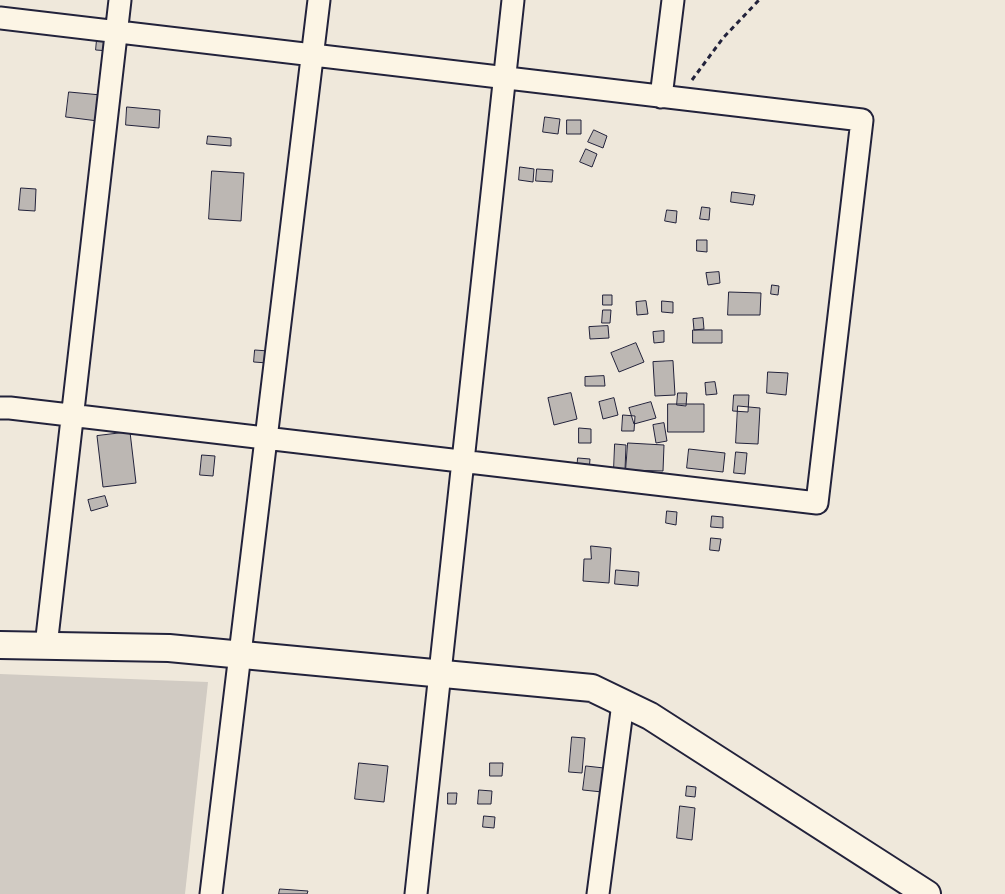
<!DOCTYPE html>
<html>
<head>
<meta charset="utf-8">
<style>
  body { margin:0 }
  canvas { display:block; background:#efe8db }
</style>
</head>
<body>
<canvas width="1005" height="894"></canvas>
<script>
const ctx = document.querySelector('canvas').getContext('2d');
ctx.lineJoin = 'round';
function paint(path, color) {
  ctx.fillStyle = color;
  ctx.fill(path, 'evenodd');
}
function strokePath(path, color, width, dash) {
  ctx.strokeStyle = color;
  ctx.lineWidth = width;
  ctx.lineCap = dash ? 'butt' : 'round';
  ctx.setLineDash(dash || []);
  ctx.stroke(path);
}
paint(new Path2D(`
  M0,674l208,8 -23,212h-185z`), '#d1cbc3');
const building = new Path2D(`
  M97,39l12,1v11l-13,-1z
  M69,92l32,3 -3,26 -32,-4z
  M127,107l33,3 -1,18 -33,-3z
  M545,117l15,2 -2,15 -15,-2z
  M567,120h14v14h-14z
  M594,130l13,6 -4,12 -15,-6z
  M208,136l23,2v8l-24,-2z
  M586,149l11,5 -5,13 -12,-5z
  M520,167l14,2 -1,13 -14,-2z
  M537,169l16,1 -1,12 -16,-1z
  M212,171l32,2 -3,48 -32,-2z
  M21,188l15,1 -1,22 -16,-1z
  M732,192l23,3 -2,10 -22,-3z
  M702,207l8,1 -1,12 -9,-1z
  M667,210l10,1 -1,12 -11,-2z
  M697,240h10v12l-10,-1z
  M719,272l1,11 -12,2 -2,-12z
  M772,285l7,1 -1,9 -7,-1z
  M729,292l32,1 -1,22h-32z
  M603,295h9v10h-9z
  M646,301l2,13 -11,1 -1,-13z
  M662,301l11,1v11l-11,-1z
  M603,310h8l-1,13h-8z
  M703,318l1,11 -10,1 -1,-11z
  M608,326l1,12 -19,1 -1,-12z
  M693,330h29v13h-29z
  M664,331v11l-10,1 -1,-11z
  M636,343l8,19 -25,10 -8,-19z
  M255,350l27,2 -1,12 -27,-2z
  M673,361l2,34 -20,1 -2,-34z
  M768,372l20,1 -2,22 -19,-2z
  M604,376l1,10h-20v-9z
  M715,382l2,12 -11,1 -1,-12z
  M571,393l6,26 -23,6 -6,-27z
  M678,393h9l-1,13 -9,-1z
  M734,395h15l-1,17 -15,-1z
  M614,398l4,17 -15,4 -4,-17z
  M651,402l5,16 -22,6 -5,-16z
  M668,404h36v28h-36z
  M738,406l22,2 -2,36 -22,-1z
  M623,415l12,1 -1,15h-12z
  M664,423l3,18 -11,2 -3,-18z
  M579,428l12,1v14h-12z
  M130,432l6,51 -33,4 -6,-51z
  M628,443l36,2 -1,26 -37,-1z
  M615,444l11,1 -1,25 -11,-1z
  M689,449l36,4 -2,19 -36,-4z
  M736,452l11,1 -2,21 -11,-1z
  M202,455l13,1 -2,20 -13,-1z
  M578,458l12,1 -1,12 -12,-1z
  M105,496l3,10 -17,5 -3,-11z
  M667,511l10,1 -1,13 -10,-2z
  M712,516l11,1v11l-12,-1z
  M711,538l10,1 -2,12 -9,-1z
  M591,546l20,2 -2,35 -26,-2 1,-22h7z
  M616,570l23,2 -1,14 -23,-2z
  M572,737l13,1 -3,35 -13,-1z
  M359,763l29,3 -4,36 -29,-3z
  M490,763h13l-1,13h-12z
  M586,766l18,2 -2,24 -19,-2z
  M687,786l9,1 -1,10 -9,-1z
  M479,790l13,1 -1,13h-13z
  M448,793h9l-1,11h-8z
  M680,806l15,2 -3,32 -15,-2z
  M484,816l11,1 -1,11 -11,-1z
  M280,889l28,2 -1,3h-28z`);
paint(building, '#bcb7b3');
strokePath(building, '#22223b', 1);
const minor = new Path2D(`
  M0,18l862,102 -45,383 -807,-95h-10
  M661,97l12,-97
  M46,646l74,-646
  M211,894l108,-894
  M416,894l97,-894
  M598,894l25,-191`);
const major = new Path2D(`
  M0,645l169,3 423,40 58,28 277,178`);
strokePath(minor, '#22223b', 25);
strokePath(major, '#22223b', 30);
strokePath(new Path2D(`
  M692,80l31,-42 36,-38`), '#22223b', 3, [5, 4]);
strokePath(minor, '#fcf5e5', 21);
strokePath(major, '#fcf5e5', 26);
</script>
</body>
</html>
